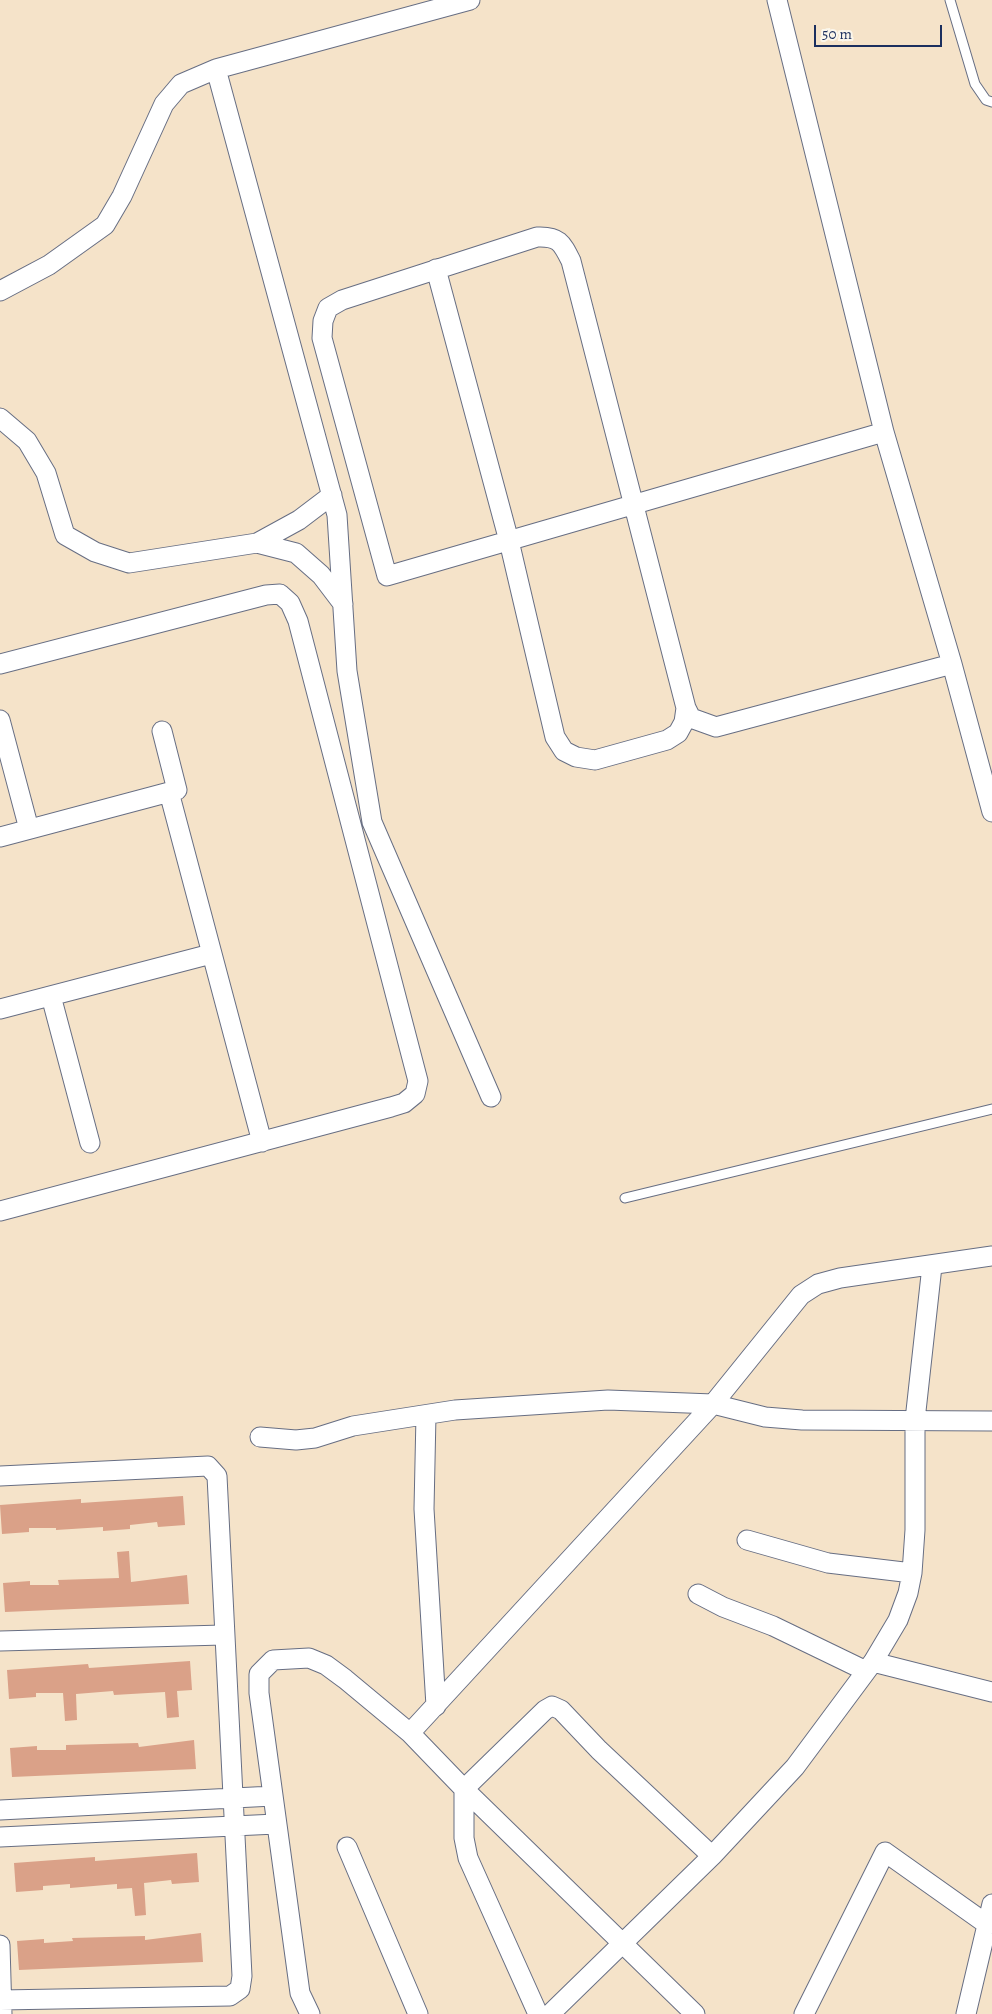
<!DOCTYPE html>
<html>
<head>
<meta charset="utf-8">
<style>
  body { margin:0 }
  #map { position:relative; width:992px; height:2014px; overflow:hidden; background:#f5e3c9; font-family:Alegreya,serif }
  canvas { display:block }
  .scale { position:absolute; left:814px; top:25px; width:128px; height:22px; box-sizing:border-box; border:2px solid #1b2f5e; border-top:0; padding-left:6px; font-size:15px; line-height:18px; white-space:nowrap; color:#1b2f5e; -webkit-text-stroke:4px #fbf7ec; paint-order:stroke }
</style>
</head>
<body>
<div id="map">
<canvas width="992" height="2014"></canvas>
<div class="scale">50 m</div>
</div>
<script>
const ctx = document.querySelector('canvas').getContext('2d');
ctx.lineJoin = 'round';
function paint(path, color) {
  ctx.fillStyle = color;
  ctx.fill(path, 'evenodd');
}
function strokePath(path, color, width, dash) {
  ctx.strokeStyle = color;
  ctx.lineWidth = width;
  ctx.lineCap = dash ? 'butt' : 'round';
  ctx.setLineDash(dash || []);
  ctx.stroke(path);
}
paint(new Path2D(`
  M183,1496l2,29 -27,2 -1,-5 -27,3v4l-27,2v-4l-47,3v-2h-27v4l-27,2 -2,-29 81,-6v4z
  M129,1551l2,31 56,-7 2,29 -184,8 -2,-29 27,-2v4h29l-1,-5 61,-2 -2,-26z
  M190,1661l2,29 -15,1 2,26 -12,1 -2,-26 -51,3 -1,-4 -37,3 1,26 -12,1 -2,-28h-27v4l-27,2 -2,-29 81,-6 1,4z
  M194,1740l2,29 -184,8 -2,-29 27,-2v4h29v-5l72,-2 1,4z
  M197,1853l2,29 -27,2 -1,-4 -27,3 2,32 -11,1 -3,-28 -15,1v-5l-47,4v-4l-27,2v4l-27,2 -2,-29 81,-6v4z
  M201,1933l2,29 -184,8 -2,-29 27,-2v4l29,-2 -1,-3 73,-2v4z`), '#daa188');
const lane = new Path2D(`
  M950,0l25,84 11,16 6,2
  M625,1198l367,-89`);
const street = new Path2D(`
  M777,0l107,432 68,232 40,148
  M216,69l254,-69
  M436,269l73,272 46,196 9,14 12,6 19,3 72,-20 11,-7 6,-11 2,-14
  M0,291l49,-26 56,-40 17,-29 42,-92 17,-20 35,-15 121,446 10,156 25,151 119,275
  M0,418l27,23 19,32 19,62 30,17 34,11 128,-20 39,10 25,22 22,29
  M884,432l-497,144 -65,-238 1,-17 5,-13 14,-8 195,-63c22,-1 25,6 34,24l115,447 5,10 25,9 236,-63
  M257,543l42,-23 33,-25
  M0,664l266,-69 14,-1 10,9 8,18 120,460 -3,13 -11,9 -13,4 -391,104
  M0,720l29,109
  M169,792l93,350
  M0,837l177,-47 -15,-59
  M51,996l39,147
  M0,1009l211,-55
  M426,1415l-2,94 12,197
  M260,1437l36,3 19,-2 38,-12 102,-16 153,-10 105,4 52,13 37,3 190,1
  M0,1476l208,-10 9,10 25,500 -2,13 -10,7 -230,4
  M747,1540l81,23 84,10
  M698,1594l25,13 50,19 93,45
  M0,1641l223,-6
  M873,1662l119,30
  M410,1733l303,-329 88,-109 17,-11 22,-6 152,-22
  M0,1810l273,-14
  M0,1837l276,-13
  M347,1847l71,167
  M0,1945l2,69
  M310,2014l-10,-21 -41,-300v-19l14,-14 36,-2 17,7 19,14 65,54 54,56 231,225
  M538,2014l-70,-156 -4,-20v-49l81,-79 7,-4 9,4 38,40 113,106
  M550,2014l162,-158 83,-89 78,-105 25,-42 10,-27 4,-20 3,-43v-110l17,-154
  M804,2014l81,-162 103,73
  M966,2014l26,-110`);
strokePath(lane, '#676e83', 11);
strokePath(street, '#676e83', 21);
strokePath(lane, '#fff', 9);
strokePath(street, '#fff', 19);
</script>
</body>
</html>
